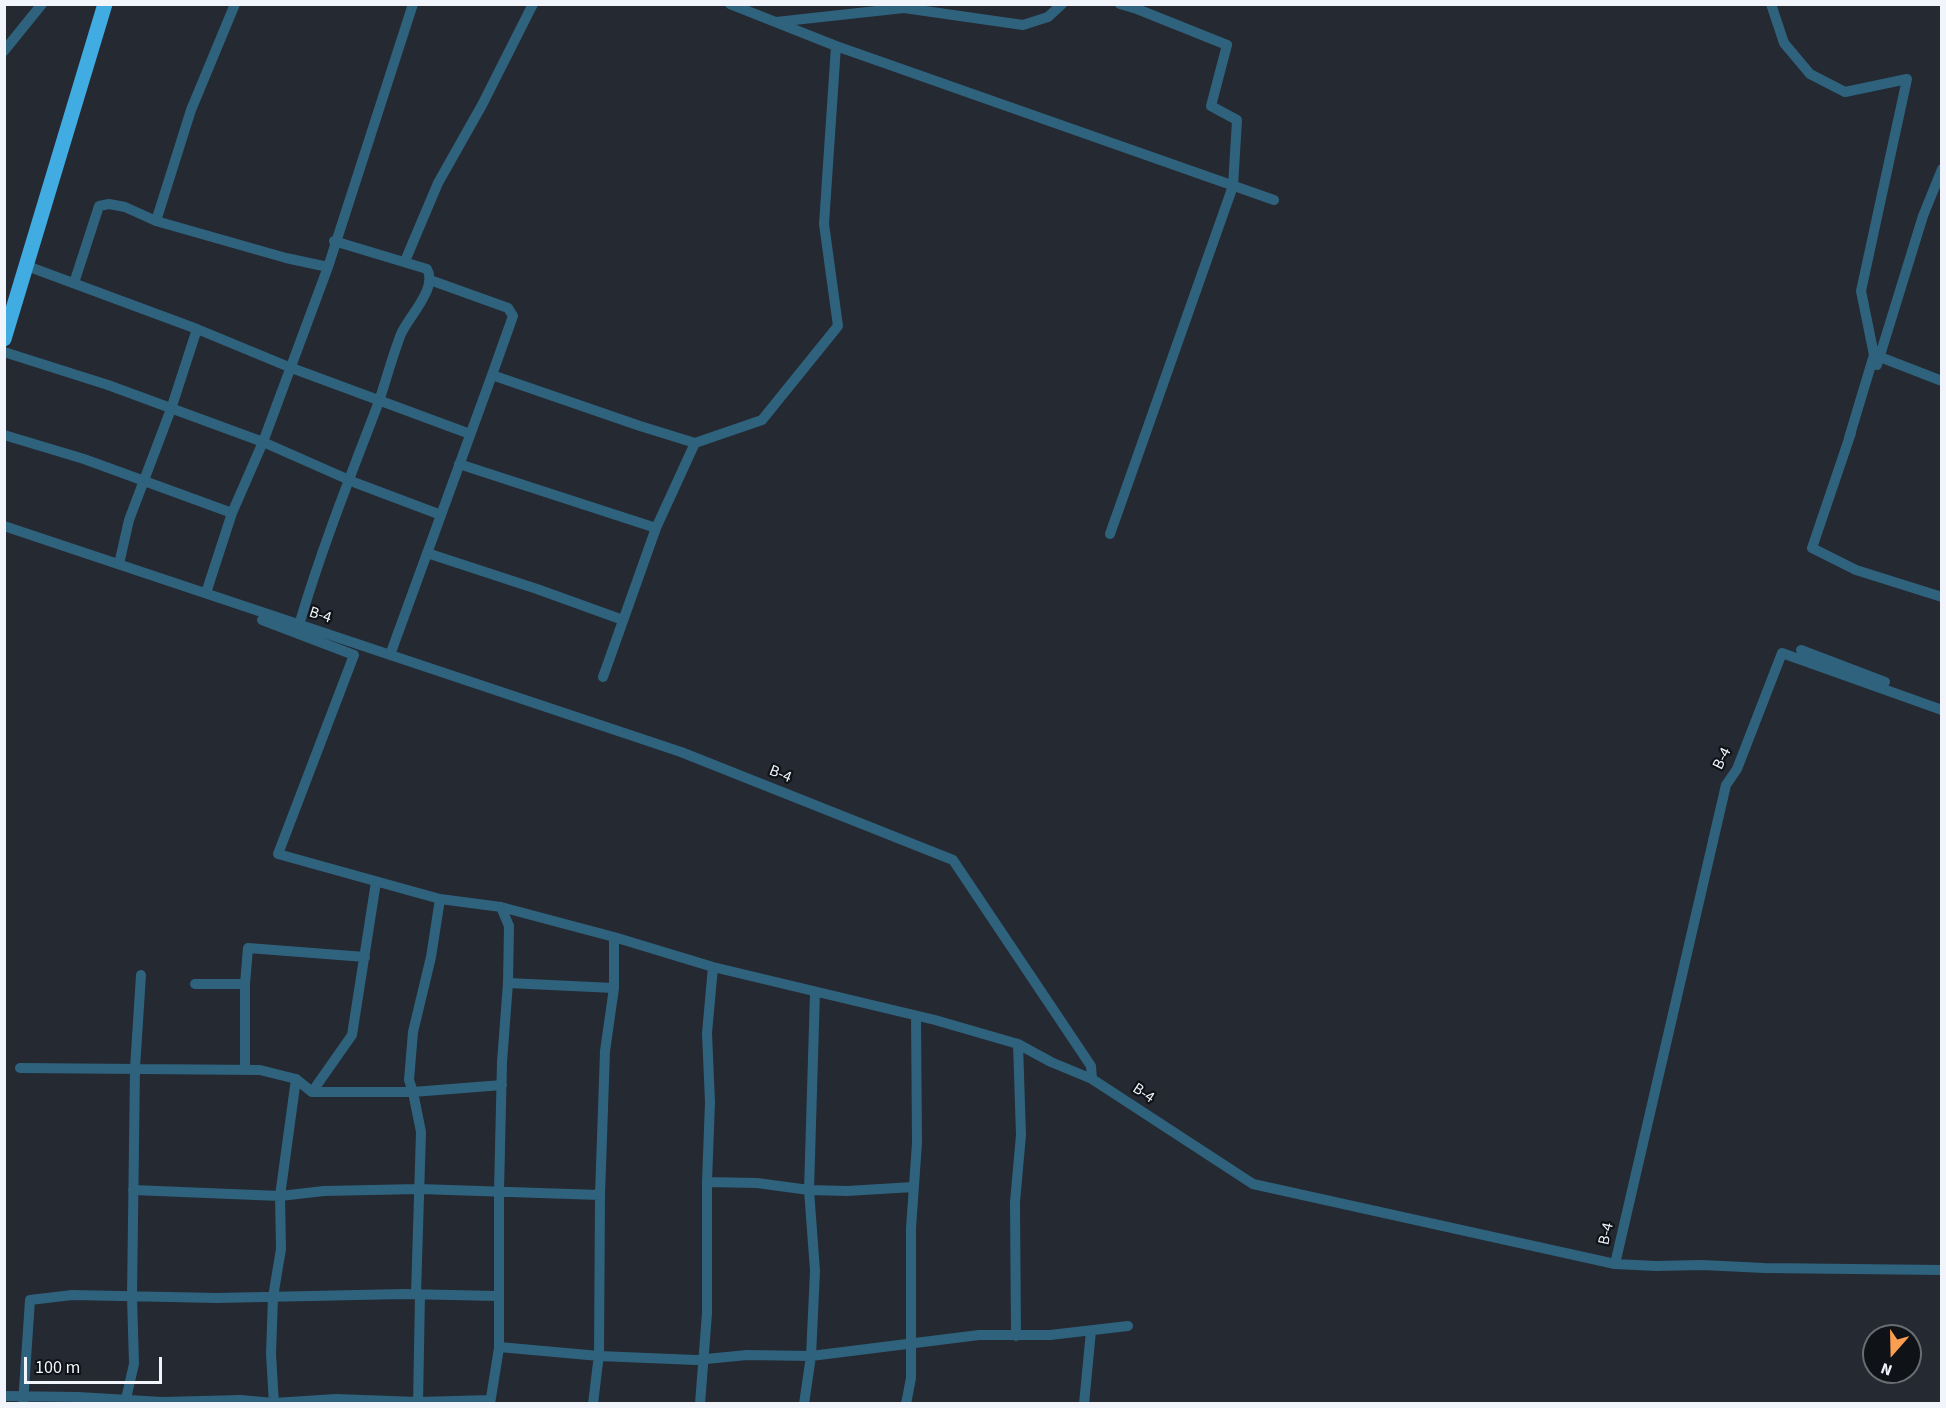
<!DOCTYPE html>
<html>
<head>
<meta charset="utf-8">
<style>
  body { margin:0 }
  #map { position:relative; width:1946px; height:1408px; overflow:hidden; background:#242932; font-family:"Source Sans 3",sans-serif }
  canvas { display:block }
  .frame { position:absolute; inset:0; border:6px solid #f1f4fa; pointer-events:none }
  .north { position:absolute; left:1862px; top:1324px; width:60px; height:60px; box-sizing:border-box; background:#0f1216; border:2px solid #696c71; border-radius:50%; rotate:200deg; font-size:16px; font-weight:700; line-height:24px; text-align:center; color:#f1f4fa }
  .north::after { content:''; display:block; margin:auto; width:21px; height:27px; background:#fc9e52; clip-path:polygon(50% 0,100% 100%,50% 72%,0 100%) }
  .scale { position:absolute; left:24px; top:1357px; width:138px; height:27px; box-sizing:border-box; border:3px solid #f1f4fa; border-top:0; padding-left:8px; font-size:18px; line-height:21px; white-space:nowrap; color:#f1f4fa; -webkit-text-stroke:4px #0f1216; paint-order:stroke }
</style>
</head>
<body>
<div id="map">
<canvas width="1946" height="1408"></canvas>
<div class="frame"></div>
<div class="north">N</div>
<div class="scale">100 m</div>
</div>
<script>
const ctx = document.querySelector('canvas').getContext('2d');
ctx.lineJoin = 'round';
function strokePath(path, color, width, dash) {
  ctx.strokeStyle = color;
  ctx.lineWidth = width;
  ctx.lineCap = dash ? 'butt' : 'round';
  ctx.setLineDash(dash || []);
  ctx.stroke(path);
}
function drawText(font, color, halo, rows, align = 'center') {
  ctx.font = font + ' "Source Sans 3",sans-serif';
  ctx.lineWidth = 4.5;
  ctx.setLineDash([]);
  ctx.textBaseline = 'middle';
  ctx.strokeStyle = halo;
  ctx.fillStyle = color;
  for (const [text, x, y, turn = 0] of rows) {
    ctx.save();
    ctx.translate(x, y);
    ctx.rotate((+turn || 0) * Math.PI / 180);
    ctx.textAlign = isNaN(turn) ? turn : align;
    if (halo) ctx.strokeText(text, 0, 0);
    ctx.fillText(text, 0, 0);
    ctx.restore();
  }
}
strokePath(new Path2D(`
  M730,4l106,42 438,154
  M1120,4l17,5 1,-5
  M1771,4l13,39 26,31 35,18 62,-13 -46,212 13,64 -25,83
  M776,22l128,-14 119,17 25,-8 14,-13
  M4,51l38,-47
  M156,221l35,-111 44,-106
  M405,261l33,-78 44,-78 51,-101
  M27,266l170,63 92,38 181,67
  M430,280l78,28 5,8 -21,59
  M74,283l25,-77 10,-2 16,3 31,14 130,37 42,9
  M4,352l104,33 155,57 93,41 85,32
  M1880,357l62,24
  M1877,365l46,-149 19,-47
  M1851,433l-39,115 44,22 86,27
  M4,435l80,24 148,54
  M459,464l197,64
  M4,526l677,226 272,108 138,206 1,13 161,105 362,80 111,-479 11,-16 45,-116 160,57
  M1110,534l123,-348 4,-66 -26,-14 16,-61 -90,-36
  M427,553l110,36 86,31
  M119,564l10,-44 42,-111 26,-80
  M206,593l26,-80 31,-71 65,-175 85,-263
  M262,620l92,35 -76,199 162,45 61,8 113,30 99,30 222,53 83,24 33,18 41,17
  M299,625c22,-75 51,-148 79,-221 8,-23 14,-47 23,-70 8,-18 37,-46 26,-65l-93,-28
  M1801,650l84,32
  M390,655l102,-280 148,51 55,17 67,-23 76,-94 -14,-102 12,-178
  M603,677l53,-149 39,-85
  M508,983l106,5
  M195,984h50
  M20,1068l240,2 36,9 16,13h101l89,-7
  M245,1070v-86l3,-36 117,9
  M312,1092l40,-57 24,-153
  M707,1182l50,1 52,7 38,1 66,-4
  M133,1190l147,6 44,-5 95,-2 181,6
  M1615,1264l41,2 46,-1 62,3 178,2
  M416,1294l5,-162 -8,-40 -4,-12 4,-48 18,-75 9,-58
  M1016,1336l-1,-134 6,-67 -3,-91
  M499,1347l100,9 97,4 51,-5 64,1 168,-21h71l78,-9
  M4,1396l74,1 84,5 79,-2 33,3 62,-4 82,3 72,-2
  M125,1403l9,-39 -2,-67 3,-229 6,-93
  M23,1404l7,-104 42,-5 145,3 187,-4 94,2
  M274,1404l-3,-50 2,-57 8,-48 -1,-53 16,-117
  M418,1404l2,-110
  M490,1404l9,-56v-157l3,-129 6,-79 1,-57 -8,-19
  M593,1404l6,-50 1,-159 5,-144 9,-63v-51
  M700,1404l7,-91v-131l3,-80 -3,-69 6,-66
  M804,1404l7,-48 4,-85 -6,-81 6,-198
  M906,1404l5,-26v-150l6,-85 -1,-127
  M1084,1404l7,-73`), '#2f627d', 10);
strokePath(new Path2D(`
  M4,339l101,-335`), '#40ace2', 15);
drawText('16px', '#f1f4fa', '#0f1216', [
  ["B-4",320,616,18],
  ["B-4",1723,759,-64],
  ["B-4",780,775,22],
  ["B-4",1143,1094,33],
  ["B-4",1607,1234,-77]
]);
</script>
</body>
</html>
